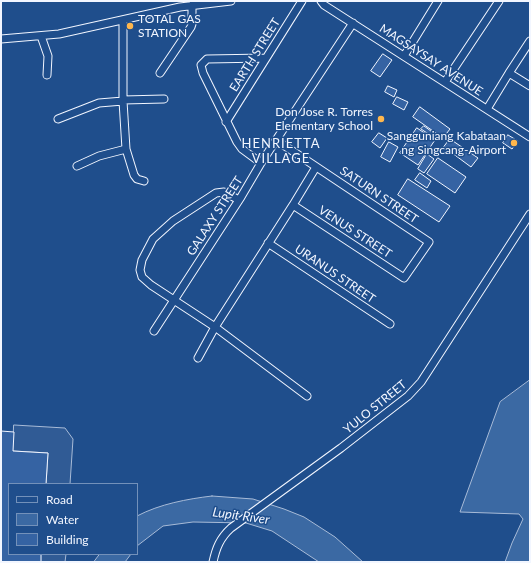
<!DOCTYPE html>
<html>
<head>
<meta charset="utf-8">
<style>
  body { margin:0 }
  #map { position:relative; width:531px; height:563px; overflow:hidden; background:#1f4e8c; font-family:Lato,sans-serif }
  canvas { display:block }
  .frame { position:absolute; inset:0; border:2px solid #f2f6ff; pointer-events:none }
  .legend { position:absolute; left:8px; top:483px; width:130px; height:72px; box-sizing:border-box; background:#1f4e8c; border:1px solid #7391ba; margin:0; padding:5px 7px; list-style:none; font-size:12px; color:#f2f6ff }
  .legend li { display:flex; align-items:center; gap:8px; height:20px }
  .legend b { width:20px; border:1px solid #7391ba }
</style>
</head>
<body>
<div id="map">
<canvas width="531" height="563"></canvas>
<div class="frame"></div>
<ul class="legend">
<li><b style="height:5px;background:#1f4e8c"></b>Road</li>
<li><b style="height:11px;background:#3b69a3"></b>Water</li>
<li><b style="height:11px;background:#3563a3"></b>Building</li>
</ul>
</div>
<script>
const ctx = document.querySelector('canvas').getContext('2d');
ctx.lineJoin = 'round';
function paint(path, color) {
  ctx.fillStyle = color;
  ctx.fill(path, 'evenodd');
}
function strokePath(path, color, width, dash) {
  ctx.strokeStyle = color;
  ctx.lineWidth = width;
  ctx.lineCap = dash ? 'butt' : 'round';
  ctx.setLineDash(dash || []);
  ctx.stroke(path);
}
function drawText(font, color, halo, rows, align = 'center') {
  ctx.font = font + ' Lato,sans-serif';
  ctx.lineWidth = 3;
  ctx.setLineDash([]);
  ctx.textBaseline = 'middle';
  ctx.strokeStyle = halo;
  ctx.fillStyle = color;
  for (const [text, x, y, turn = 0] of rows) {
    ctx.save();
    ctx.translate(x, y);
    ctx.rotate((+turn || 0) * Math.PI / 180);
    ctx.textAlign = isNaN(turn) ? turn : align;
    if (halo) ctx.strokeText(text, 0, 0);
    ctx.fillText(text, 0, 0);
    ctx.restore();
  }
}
const parking = new Path2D(`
  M14,425l51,3 8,11 -3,45h-24l2,-31 -35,-2z
  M41,554h25l-1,8h-24z`);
paint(parking, '#305b95');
strokePath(parking, '#a8bbd7', 1);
const water = new Path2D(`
  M530,380v182h-25l7,-19 11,-24 -4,-5 -59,-2 40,-110z
  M212,496l41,3 31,10 20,8 31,20 28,25h-44l-47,-31 -26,-8 -53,-1 -30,4 -26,20v-30c23,-12 50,-17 75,-20z
  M100,554h31l-6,8h-31z`);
paint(water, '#3b69a3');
strokePath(water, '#a8bbd7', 1);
const building = new Path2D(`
  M383,54l9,6 -12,17 -9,-6z
  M388,86l9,4 -3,7 -9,-5z
  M397,97l11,5 -4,8 -11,-6z
  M420,107l30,22 -7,9 -30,-21z
  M424,126l11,8 -2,3 -12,-8z
  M417,128l18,12 -17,25 -18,-12z
  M379,133l8,5 -7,10 -8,-6z
  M508,135l10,6 -6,8 -9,-6z
  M450,139l28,19 -7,9 -27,-20z
  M389,142l9,5 -8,15 -9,-5z
  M427,154l7,5 -10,14 -6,-4z
  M438,158l28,19 -11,16 -28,-19z
  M420,173l11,8 -4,7 -12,-8z
  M408,179l42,27 -11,16 -41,-27z
  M1,431l13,1 -1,19 35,2 -2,31h-37v70h32v8h-40z`);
paint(building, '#3563a3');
strokePath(building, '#f2f6ff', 1);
const minor = new Path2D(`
  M321,1l3,4 206,132
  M41,36l7,20 -1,19
  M1,39l58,-5 121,-27 51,-6
  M404,56l34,-55
  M160,73l31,-46 1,-3v-19
  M509,73l21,13
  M445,82l54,-81
  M123,100l41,-1
  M487,109l22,-36 21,-32
  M58,119l41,-16 24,-2
  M226,122l76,-121
  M276,140l153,102 -25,36 -111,-73
  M126,149l8,26 3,4 7,2
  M261,163l-19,-14 -5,-7 -34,-69 -2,-8 6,-6 59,-1
  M77,166l22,-10 27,-7 -3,-48v-81
  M239,200l-15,-8 -8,1 -43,28 -20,18 -11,21 -2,10 2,7 9,8 64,42 92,69
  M268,243l122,81
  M154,331l87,-134 20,-34 92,-140
  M198,358l17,-31 78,-122 23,-38
  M213,562c3,-14 7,-24 18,-34l110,-80 67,-52 13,-14 109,-168`);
strokePath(minor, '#f2f6ff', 9);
strokePath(minor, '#1f4e8c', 7);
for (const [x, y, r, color] of [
  [130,26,4,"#ffb74d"],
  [381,119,4,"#ffb74d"],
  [514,143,4,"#ffb74d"]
]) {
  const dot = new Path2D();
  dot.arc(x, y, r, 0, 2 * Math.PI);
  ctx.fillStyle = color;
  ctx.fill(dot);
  strokePath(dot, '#1f4e8c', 1.5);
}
drawText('12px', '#f2f6ff', '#1f4e8c', [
  ["TOTAL GAS",138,19,"left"],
  ["STATION",138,33,"left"],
  ["Don Jose R. Torres",373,112],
  ["Elementary School",373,126],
  ["Sangguniang Kabataan",506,136],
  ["ng Singcang-Airport",506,150]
], 'right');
drawText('12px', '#f2f6ff', '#1f4e8c', [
  ["EARTH STREET",255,55,-58],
  ["MAGSAYSAY AVENUE",431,60,33],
  ["SATURN STREET",379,195,34],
  ["GALAXY STREET",215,216,-57],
  ["VENUS STREET",355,232,33],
  ["URANUS STREET",335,274,34],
  ["YULO STREET",375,407,-39]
]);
ctx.letterSpacing = '1px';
drawText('13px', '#f2f6ff', '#1f4e8c', [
  ["HENRIETTA",281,144],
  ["VILLAGE",281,159]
]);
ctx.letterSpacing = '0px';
drawText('italic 13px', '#f2f6ff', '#1f4e8c', [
  ["Lupit River",241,516,8]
]);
</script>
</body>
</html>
